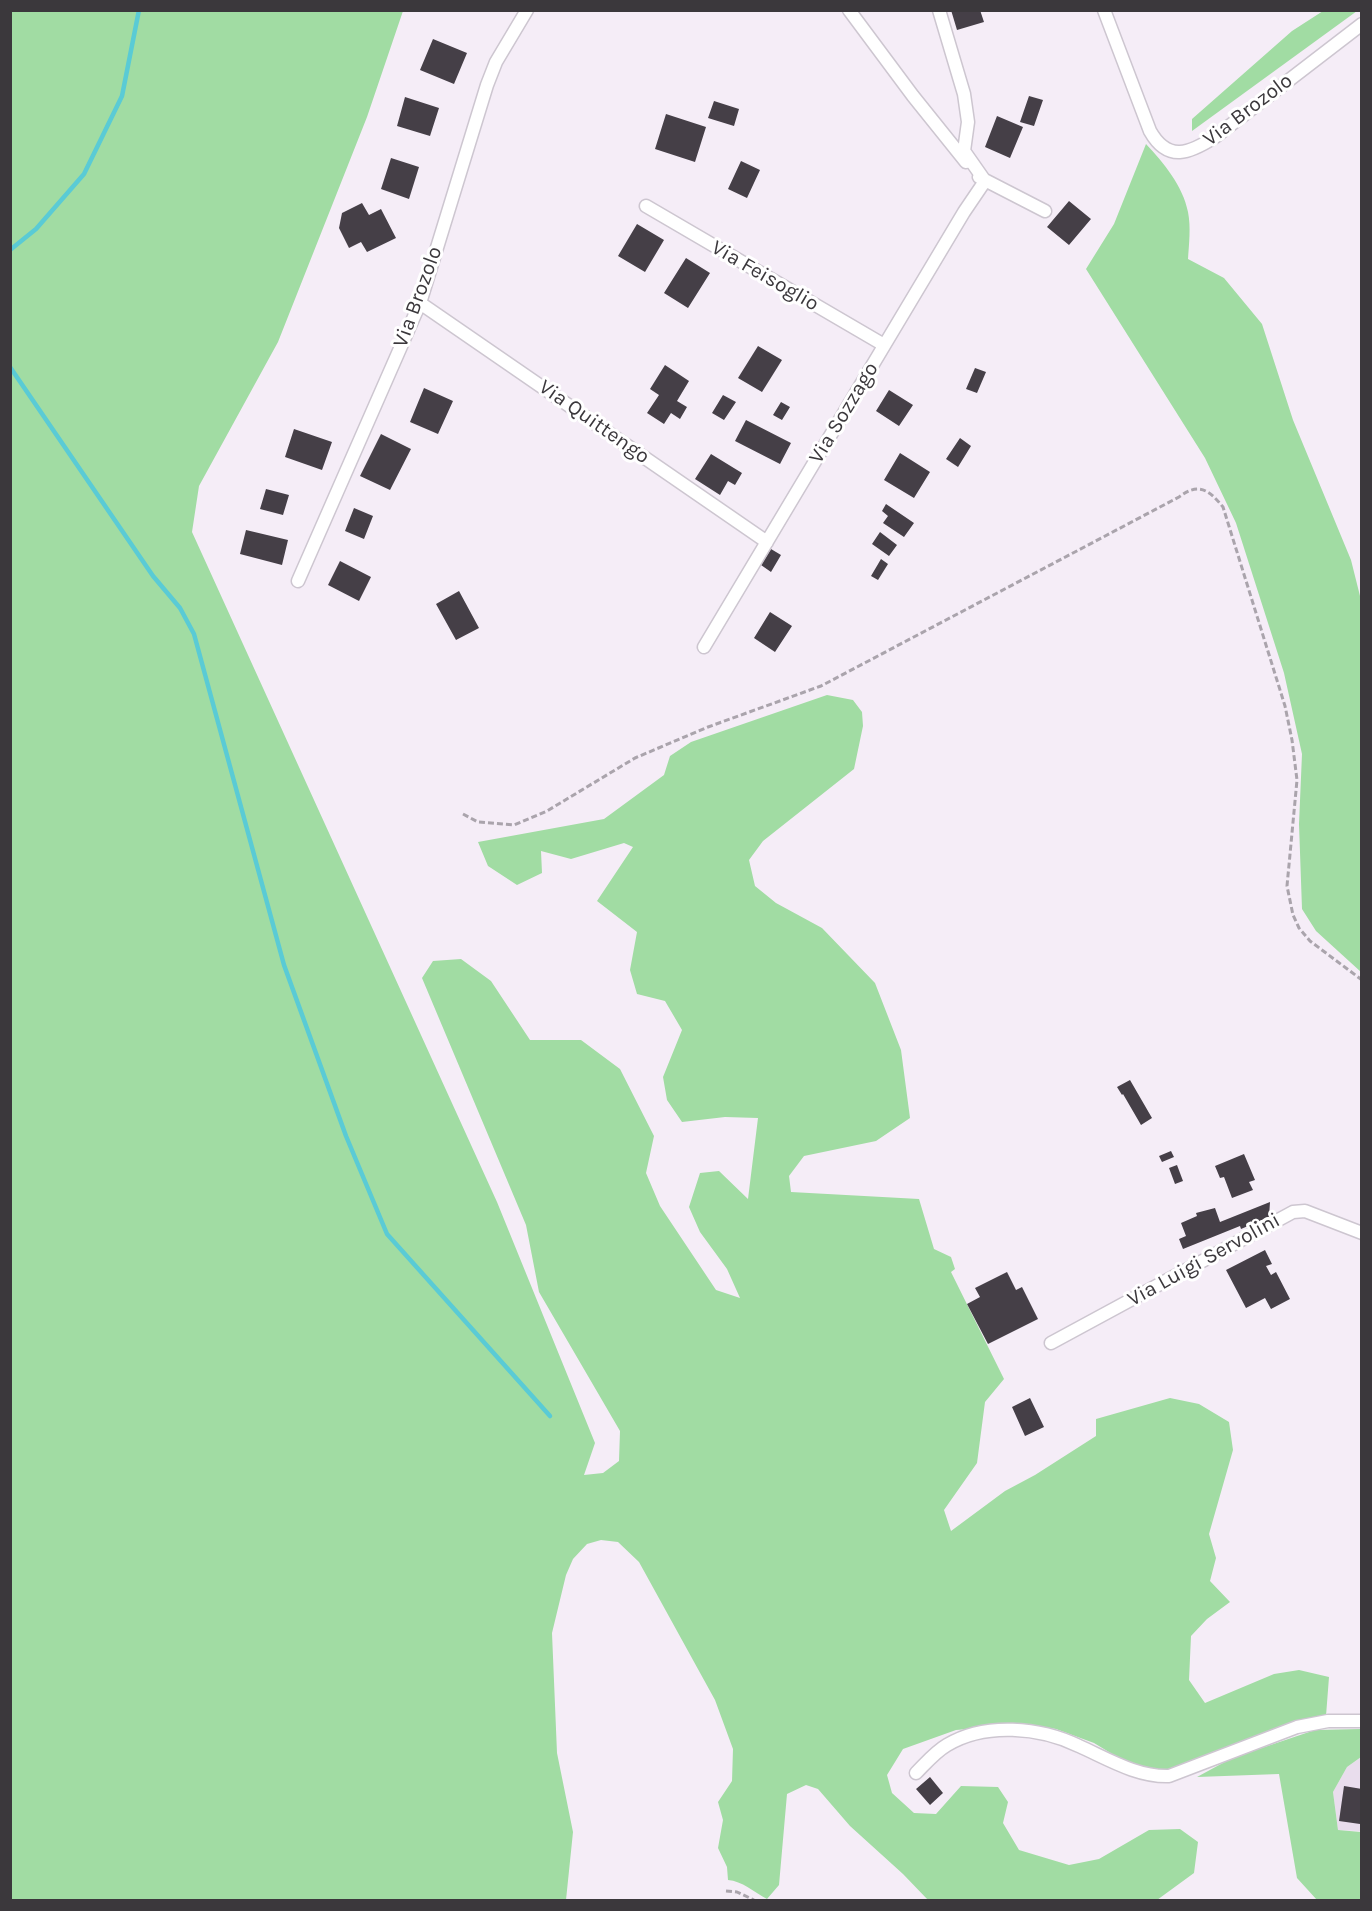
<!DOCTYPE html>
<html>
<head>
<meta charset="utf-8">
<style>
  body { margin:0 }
  #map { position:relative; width:1372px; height:1911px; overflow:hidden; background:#f5edf7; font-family:Karla,sans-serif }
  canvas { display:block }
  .frame { position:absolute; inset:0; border:12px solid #3b383c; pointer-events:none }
</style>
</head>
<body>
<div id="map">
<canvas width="1372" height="1911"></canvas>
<div class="frame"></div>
</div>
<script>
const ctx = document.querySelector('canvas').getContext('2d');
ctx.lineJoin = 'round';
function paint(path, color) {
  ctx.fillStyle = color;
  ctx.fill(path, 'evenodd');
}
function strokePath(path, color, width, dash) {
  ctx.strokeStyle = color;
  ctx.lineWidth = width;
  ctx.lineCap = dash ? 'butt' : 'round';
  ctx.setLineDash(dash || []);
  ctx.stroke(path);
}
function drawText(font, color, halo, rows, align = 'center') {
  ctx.font = font + ' Karla,sans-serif';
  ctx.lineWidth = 6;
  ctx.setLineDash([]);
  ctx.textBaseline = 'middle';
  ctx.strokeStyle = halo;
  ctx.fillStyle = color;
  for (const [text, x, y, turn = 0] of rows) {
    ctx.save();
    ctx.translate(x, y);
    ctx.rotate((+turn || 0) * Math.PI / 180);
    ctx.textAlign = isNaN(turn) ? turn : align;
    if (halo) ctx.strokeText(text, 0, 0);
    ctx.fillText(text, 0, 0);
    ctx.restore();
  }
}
paint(new Path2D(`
  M1361,1757v74l-23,-1 -5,-38 14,-25z`), '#e9dded');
paint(new Path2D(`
  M11,11h392l-36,106 -89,225 -79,144 -7,46 305,670 98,241 -11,32 19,-2 16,-12 1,-30 -81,-139 -13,-67 -104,-247 11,-17 28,-2 30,22 39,59h51l39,29 34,67 -8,37 14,33 56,84 24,8 -13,-29 -27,-37 -11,-25 11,-34 19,-2 29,28 10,-81 -33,-1 -43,5 -15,-22 -4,-23 19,-47 -17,-29 -28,-7 -7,-24 7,-38 -40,-31 36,-54 -9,-4 -53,16 -30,-8 1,22 -25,12 -29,-19 -10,-24 126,-23 60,-44 6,-19 21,-14 136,-47 26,5 9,12 1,14 -9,43 -91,72 -14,19 6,26 21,17 46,25 53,55 26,67 9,68 -34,23 -72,15 -15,20 2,16 128,7 15,50 17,8 4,12 -4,3 53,107 -19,23 -8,61 -33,47 7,21 54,-40 30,-16 61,-39v-17l74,-21 29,6 30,18 4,28 -24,84 7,24 -6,23 20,21 -23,17 -16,17 -2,44 16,23 69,-29 25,-4 30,7 -3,39 -146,52 -22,3 -26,-5 -38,-23 -38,-14 -30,-5 -70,6 -53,19 -16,26 5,18 22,20 22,1 25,-28 37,1 10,15 -5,21 16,27 50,15 30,-6 50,-29 31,-1 18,13 -4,31 -37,27h-229l-25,-26 -53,-48 -32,-37 -12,-4 -19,9 -8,91 -12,14c-13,-7 -25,-18 -39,-19l-1,-13 -9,-19 5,-28 -5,-18 14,-21 1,-32 -18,-49 -76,-138 -21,-20 -17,-2 -14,4 -14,15 -7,16 -14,58 5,120 16,79 -7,68h-555z
  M1323,11h34l-165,120v-12l100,-88z
  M1146,144c17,18 37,42 42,68 3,15 1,32 0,47l36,19 38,46 31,96 58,140 10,40v372l-45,-41 -14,-22 -3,-85 3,-70 -18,-81 -48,-150 -31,-65 -119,-189 28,-45z
  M1361,1729v28l-14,10 -14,25 5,38 23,2v68h-44l-20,-22 -18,-104 -82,3 35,-19 83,-28z`), '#a1dca3');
strokePath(new Path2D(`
  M10,250l26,-21 48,-55 38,-78 17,-86
  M10,367l143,209 27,32 14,26 90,331 62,171 41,98 163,182`), '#5acbd5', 4.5);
paint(new Path2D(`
  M951,10h29l4,12 -27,8z
  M433,39l34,14 -13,31 -34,-14z
  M1029,96l14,4 -9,26 -14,-4z
  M405,97l34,11 -9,28 -33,-10z
  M714,101l25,8 -5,17 -26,-8z
  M666,114l40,13 -11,35 -40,-13z
  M997,116l26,11 -13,31 -25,-11z
  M391,158l28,9 -10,32 -28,-10z
  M741,161l19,9 -13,28 -19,-9z
  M1069,201l22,18 -22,26 -22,-18z
  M362,203l7,12 12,-6 15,29 -29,14 -6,-10 -12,6 -10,-20 3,-15z
  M637,224l27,16 -19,32 -27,-16z
  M686,258l24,15 -22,35 -24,-15z
  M758,346l24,14 -20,32 -24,-14z
  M665,365l24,16 -12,20 10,6 -7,12 -9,-6 -7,11 -17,-11 12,-18 -9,-6z
  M975,368l11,4 -9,21 -11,-4z
  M424,388l29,13 -15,33 -28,-12z
  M889,390l24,15 -14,21 -23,-15z
  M723,395l13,7 -12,18 -12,-7z
  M781,402l9,5 -8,13 -9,-5z
  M746,420l45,23 -11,21 -45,-23z
  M294,429l38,13 -10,28 -37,-13z
  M381,434l30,15 -21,41 -30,-14z
  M960,438l11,8 -13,21 -12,-8z
  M900,453l30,19 -16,26 -30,-18z
  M711,454l31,19 -7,12 -7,-4 -8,14 -25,-16z
  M266,489l23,6 -6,20 -23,-6z
  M886,504l28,19 -10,14 -21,-14 5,-7 -6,-5z
  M354,508l19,8 -9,23 -19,-8z
  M246,530l42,10 -6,25 -42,-11z
  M880,532l17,13 -8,11 -17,-12z
  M771,549l10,6 -10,17 -10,-7z
  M881,559l7,5 -10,16 -7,-4z
  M340,561l31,16 -12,24 -31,-16z
  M459,591l20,37 -23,12 -20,-36z
  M770,612l22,14 -17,26 -21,-14z
  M1130,1080l22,38 -11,7 -18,-31 -1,1 -5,-8z
  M1171,1151l3,6 -12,5 -3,-6z
  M1244,1154l11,26 -6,2 4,8 -21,8 -8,-21 -4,1 -5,-12z
  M1177,1165l6,16 -8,3 -6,-16z
  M1270,1202l-1,15 -28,12 -1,-3 -57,23 -4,-10 7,-3 -5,-13 16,-7 -1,-3 19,-5 5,14z
  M1265,1250l7,14 -6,2 5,9 5,-3 14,27 -19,10 -6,-11 -19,10 -20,-38z
  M1007,1272l9,18 6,-3 16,32 -50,25 -21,-40 13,-7 -5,-9z
  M1030,1398l14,29 -19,9 -13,-29z
  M930,1777l13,16 -13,12 -14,-16z
  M1344,1786l18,3 -2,35 -21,-3z`), '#453f47');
const minor = new Path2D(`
  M849,10l64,86 53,66
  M1104,10l46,121c18,32 40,22 65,6l147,-113
  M979,177l66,34
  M646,206l238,139
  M420,303l347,239
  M298,581l122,-278 67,-218 9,-23 31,-52
  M704,647l260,-435 21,-31 -21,-30 4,-29 -4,-28 -25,-84
  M1051,1343l242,-131 12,-1 57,22
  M916,1773c10,-10 19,-21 31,-28 38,-23 93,-18 132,1 29,13 58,31 90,30l128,-49 31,-6h34`);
strokePath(minor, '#cdc6d0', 15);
strokePath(new Path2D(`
  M463,814l15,8 36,3 33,-14 88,-53 73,-31 113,-41 358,-189c20,-15 30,-7 44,10l62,199 7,34 5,40 -10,106 6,29 6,13 11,13 52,39
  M726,1891l11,1 17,8`), '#aaa4ac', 3, [6, 3]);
strokePath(minor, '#fff', 12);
drawText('21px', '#3b383c', '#fff', [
  ["Via Brozolo",1248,110,-37],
  ["Via Feisoglio",765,276,30],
  ["Via Brozolo",418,297,-70],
  ["Via Sozzago",844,413,-59],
  ["Via Quittengo",594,422,35],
  ["Via Luigi Servolini",1204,1260,-29]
]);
</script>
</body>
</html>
